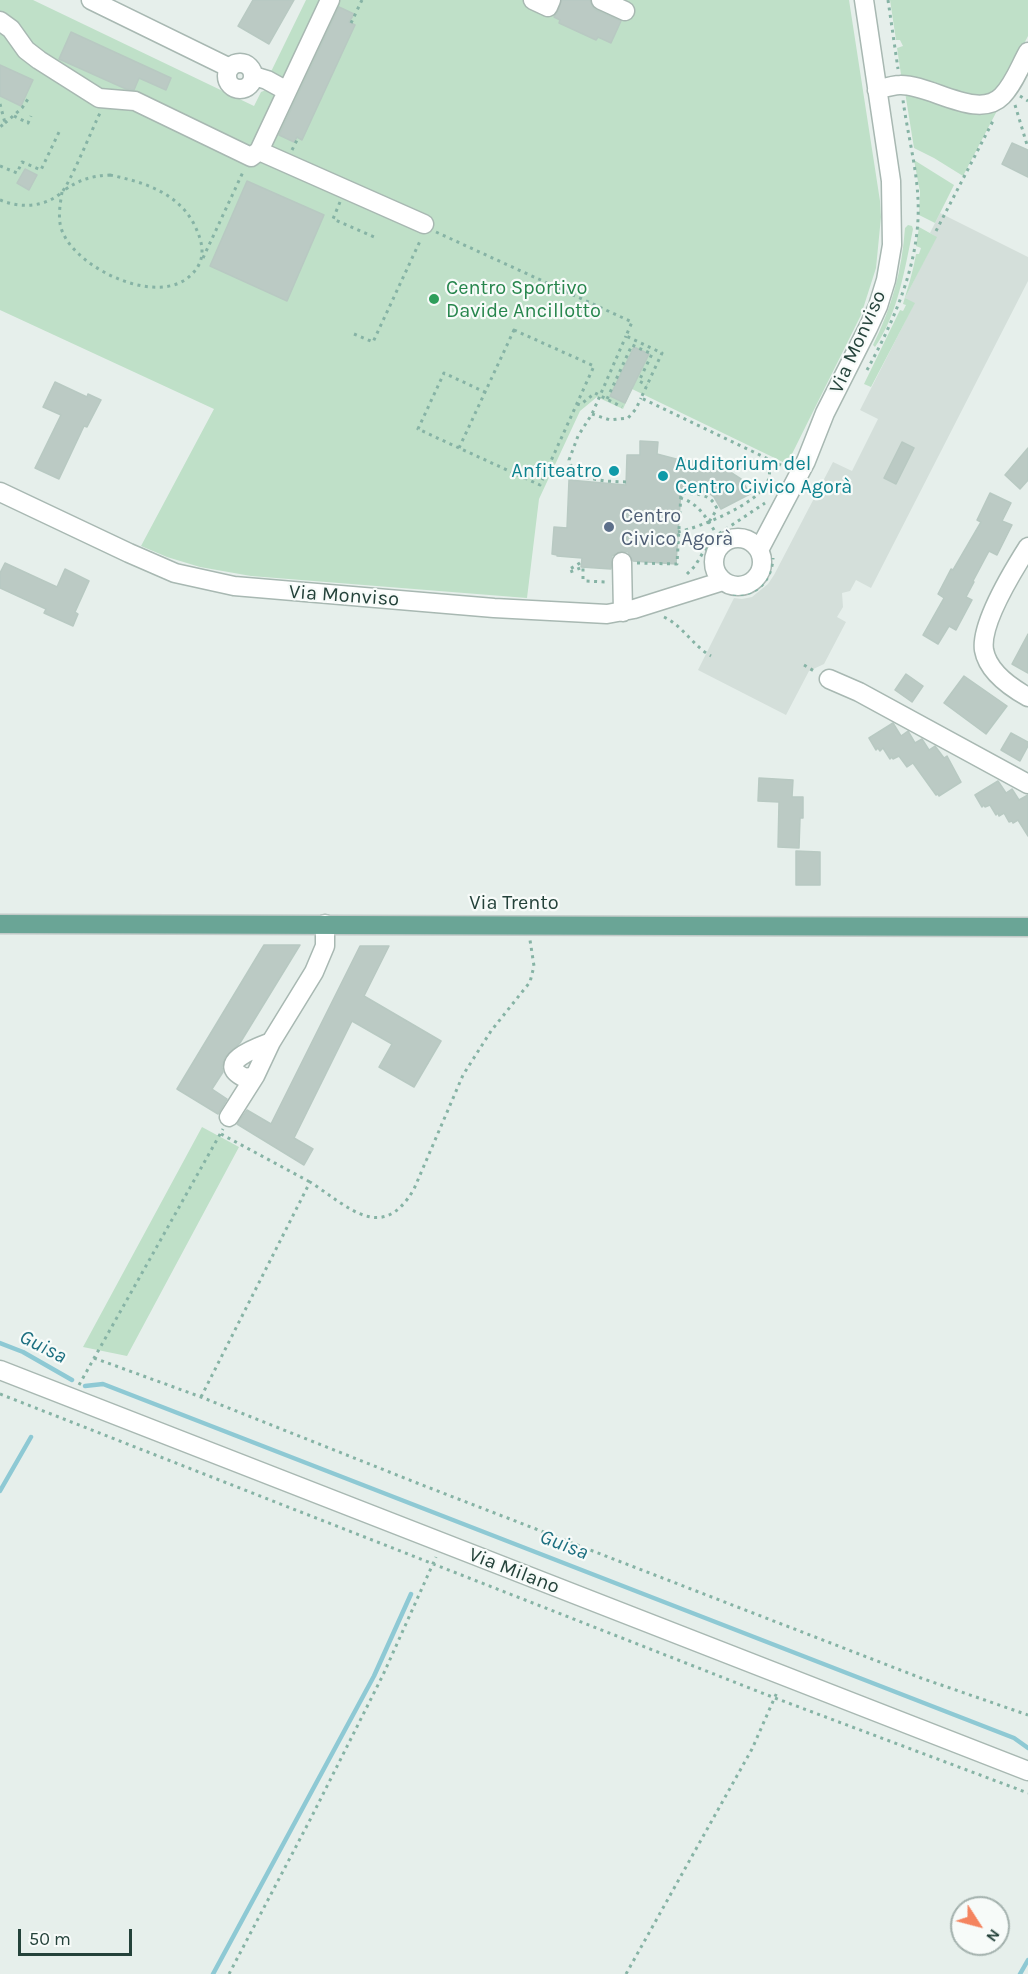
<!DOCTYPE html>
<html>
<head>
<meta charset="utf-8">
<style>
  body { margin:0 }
  #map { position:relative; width:1028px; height:1974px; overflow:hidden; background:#e6efeb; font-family:Karla,sans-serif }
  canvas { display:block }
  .north { position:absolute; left:950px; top:1896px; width:60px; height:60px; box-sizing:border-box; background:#f7fbf9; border:2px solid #a3b1ad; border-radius:50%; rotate:126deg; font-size:16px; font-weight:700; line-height:24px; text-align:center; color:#24423a }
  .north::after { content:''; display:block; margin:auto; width:21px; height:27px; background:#f4845f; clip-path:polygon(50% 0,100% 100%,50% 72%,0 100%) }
  .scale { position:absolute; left:18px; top:1929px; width:114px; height:27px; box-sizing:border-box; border:3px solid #24423a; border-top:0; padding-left:8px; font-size:18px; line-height:21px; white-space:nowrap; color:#24423a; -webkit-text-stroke:4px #f7fbf9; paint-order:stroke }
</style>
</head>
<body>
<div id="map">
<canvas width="1028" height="1974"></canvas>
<div class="north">N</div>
<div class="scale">50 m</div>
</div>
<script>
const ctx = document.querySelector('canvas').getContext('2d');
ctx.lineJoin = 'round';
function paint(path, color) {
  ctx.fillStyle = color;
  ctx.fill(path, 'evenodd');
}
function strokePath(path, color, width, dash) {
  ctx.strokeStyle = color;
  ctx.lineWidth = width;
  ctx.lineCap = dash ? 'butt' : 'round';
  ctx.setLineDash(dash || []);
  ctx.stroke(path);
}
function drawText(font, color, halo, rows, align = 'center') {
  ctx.font = font + ' Karla,sans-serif';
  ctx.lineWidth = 4.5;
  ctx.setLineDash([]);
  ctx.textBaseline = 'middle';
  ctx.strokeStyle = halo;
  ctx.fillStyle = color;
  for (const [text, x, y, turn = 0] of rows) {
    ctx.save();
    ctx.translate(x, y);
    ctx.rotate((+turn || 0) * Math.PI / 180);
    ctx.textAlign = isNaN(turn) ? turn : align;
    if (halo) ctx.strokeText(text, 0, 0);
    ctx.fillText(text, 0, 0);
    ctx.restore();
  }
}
paint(new Path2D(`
  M940,213l88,44v24l-157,307 -15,-8 -6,11 -8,2 1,14 -6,10 9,5 -22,42 -15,7 -23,44 -88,-45 36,-72 8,1 10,-2 16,-13 6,-9 59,-113 19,9 26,-52 -18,-9 54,-106 -9,-6 31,-61 -6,-4z`), '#d4dfda');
paint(new Path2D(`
  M0,0h33l221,106 7,-14 5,-2 -1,-6 41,-84h543l31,201 1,16 -5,51 -15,47 -74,149 -155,-75 -9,20 -26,-12 -17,14 -41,88 -12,99 -276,-22 -51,-9 -33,-10 -26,-11 73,-137 -214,-99z
  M890,0h138v36l-30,58 -10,5 -86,-18 -5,-33 6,-2 -3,-6h-4z
  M905,92l95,13 -37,71 -29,-18 -20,-10z
  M914,160l40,25 -19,38 -16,-8 1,-23z
  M908,225l4,1 1,3c-8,39 -15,85 -38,118l-2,-2c19,-38 29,-75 32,-117z
  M919,227l18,10 -32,61 10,5 -44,84 -7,-3 36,-74 3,1 3,-6 -3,-1c5,-17 10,-32 13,-50h3l2,-6 -5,-2z
  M202,1127l37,20 -112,209 -44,-9z`), '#bfe0c8');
strokePath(new Path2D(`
  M0,1343l23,9 49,28
  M85,1386l18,-2 911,354 14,10
  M0,1491l31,-54
  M213,1974l161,-298 37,-82
  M1020,1974l8,-14`), '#8ec9d4', 4.5);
const building = new Path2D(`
  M253,0h41l-25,44 -31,-18z
  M562,0h28l2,6 4,4 25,11 -10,22 -13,-6 -2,3 -37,-17 1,-3 -6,-3 4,-6z
  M339,7l15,7 -5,8 6,3 -53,115 -5,-3 -3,5 -15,-7z
  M71,32l100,46 -5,12 -27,-12 -5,12 -8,-1 -67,-30z
  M0,65l33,15 -12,26 -21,-10z
  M1012,143l16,7v27l-26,-13z
  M25,169l12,6 -8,15 -12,-7z
  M247,181l77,34 -37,86 -77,-35z
  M634,347l15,7 -24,49 -15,-7z
  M55,382l32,15 1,-3 13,6 -14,27 -3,-1 -25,53 -24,-11 26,-53 -18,-8z
  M640,441l18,1 -1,12 23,6 24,1 20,7 17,11 9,15 -29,15 -7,-12 -7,-5 -26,-3 -5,75 -43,-3 -5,-9 -7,-1 -9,5 -1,13 -30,-2 1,-9 -25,-2v-1l-5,-1 2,-27 13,1 2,-48 57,5 1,-30h13z
  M902,442l12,6 -18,36 -12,-6z
  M1028,448v32l-8,9 -15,-14z
  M990,493l21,10 -9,18 10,4 -15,30 -8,-4 -16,30 1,1 -8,15 6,3 -16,30 -7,-4 -11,18 -15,-9 21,-37 -6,-4 13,-25 2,1 28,-48 -4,-2z
  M5,563l52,24 8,-18 24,12 -14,31 3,2 -5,12 -29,-13 2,-4 -46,-21v-15z
  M1028,634v39l-16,-9z
  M906,674l17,12 -11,16 -17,-12z
  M964,676l43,30 -21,28 -42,-31z
  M893,723l8,13 7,-5 7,12 7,-4 7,11 6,-4 9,12 3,-2 14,26 -22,14 -1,-2 -2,1 -23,-32 -6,4 -8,-11 -6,3 -1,-2 -2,2 -7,-11 -3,3 -2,-3 -2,2 -7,-12z
  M1011,733l17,9v4l-8,15 -19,-11z
  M759,778l34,2 -1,17h11v21h-3l-1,30 -21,-1 1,-45 -21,-1z
  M998,781l8,12 6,-4 7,11 9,-5v41l-10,-16 -5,3 -1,-2 -3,1 -5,-9 -5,3 -1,-3 -2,2 -6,-10 -5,2 -1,-2 -2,2 -7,-12z
  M796,851l24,1v33h-24z
  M264,945h36l-60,98 -15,14 -3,10 1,5 -11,17 15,10 -9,15 -41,-25z
  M360,946h29l-25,50 77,45 -27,46 -35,-20 13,-23 -40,-23 -58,117 19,11 -9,16 -67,-41 10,-14 24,14z`);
paint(building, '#bbcac4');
strokePath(building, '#b8c9c2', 1.5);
const minor = new Path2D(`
  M91,0l139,68
  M533,0l15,7 3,-7
  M601,0l24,11
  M0,21l11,8 15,21 13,10 60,38 36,3 116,56 8,-6 165,73
  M227 76a13 13 0 1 1 26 0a13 13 0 1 1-26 0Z
  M254,76l13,4 20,11
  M877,90c7,-2 16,-5 23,-5 30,-1 78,36 102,11 12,-12 18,-30 26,-44
  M259,151l71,-151
  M0,492l129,61 46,20 59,13 260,22 113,6 27,-5 89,-28
  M714 562a24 24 0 1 1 48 0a24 24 0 1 1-48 0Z
  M1028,547c-14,22 -48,77 -44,103 4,22 26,37 44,47
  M759,550l47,-89 19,-48 43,-85 10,-22 8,-26 6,-35 -1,-64 -27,-181
  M622,562l1,50
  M829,679l30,13 169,92
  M255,1076l-10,2c-33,-15 13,-31 26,-36
  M229,1117l26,-41 16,-34 43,-70 11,-26v-22
  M0,1370l1028,401`);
const major = new Path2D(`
  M0,924l1028,3`);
strokePath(minor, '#a8b8b2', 21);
strokePath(major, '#c2cac8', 21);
strokePath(new Path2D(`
  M888,0l10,69
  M351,23l11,-23
  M1020,96l8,5
  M0,104l5,19 -5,4
  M1015,105l13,43
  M14,116l14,7 3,-7
  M5,123l17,-15 8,-12
  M292,150l6,-12
  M0,166l17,7 5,-11 19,8 19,-40
  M110,175c33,7 67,17 84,49 9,18 13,35 -2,50 -32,34 -113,-4 -129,-41 -6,-12 -3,-28 -1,-41 16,-12 28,-16 48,-17z
  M0,200c20,8 43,8 61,-7 8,-7 32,-66 39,-80
  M340,202l-7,17 41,18 -1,3
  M936,231l58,-112
  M436,232l196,90 -6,14 36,17 -21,45 144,69
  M203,258l40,-86
  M514,330l80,36 -54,119 -81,-37z
  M354,334l19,8 48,-103
  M867,370c28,-51 54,-110 51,-170 -1,-31 -11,-69 -15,-100
  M607,399l25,-54 20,9 -13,27 8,4
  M577,404l3,1 15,-12 27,14
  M592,414l18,6 18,-2 8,-9 5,-11
  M459,448l-41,-19 26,-56 45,21
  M626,482l-21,-1 -28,-5 -4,-5 -4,-11 9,-24 14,-22 34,-78
  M680,498c18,4 28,22 37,37
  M678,532c23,-5 79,-28 89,-49 4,-7 2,-16 2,-23
  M580,563l-10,6v3l13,-5v12l2,2 22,1
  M637,563l40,1 4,-71c16,1 30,0 36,16l-8,13
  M687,574l8,-8 16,-27 54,-36
  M733,594c23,4 39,-14 40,-36
  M664,617c19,9 29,29 47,39
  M804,665l10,6
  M221,1134l89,48
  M94,1358l107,39 216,86 504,195 107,37
  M79,1385l144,-256
  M0,1394l775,304 253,95
  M201,1397l109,-215c39,25 72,62 104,7l49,-114 28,-44 39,-49 4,-16 -4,-26
  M229,1974l82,-156 72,-143 53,-118
  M626,1974l126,-225 26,-59`), '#86b3a5', 3, [3, 4.5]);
strokePath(minor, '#fff', 18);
strokePath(major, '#6aa596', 18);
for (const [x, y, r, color] of [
  [434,299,6,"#2e9e5b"],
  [614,471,6,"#0f9aa8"],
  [663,476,6,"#0f9aa8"],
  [609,527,6,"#5c6f8a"]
]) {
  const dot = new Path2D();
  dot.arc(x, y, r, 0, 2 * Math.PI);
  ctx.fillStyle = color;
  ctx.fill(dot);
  strokePath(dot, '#f7fbf9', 2);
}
drawText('20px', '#27864d', '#f7fbf9', [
  ["Centro Sportivo",446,288],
  ["Davide Ancillotto",446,311]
], 'left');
drawText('20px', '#24423a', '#f7fbf9', [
  ["Via Monviso",858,342,-66],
  ["Via Monviso",344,596,4],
  ["Via Trento",514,903],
  ["Via Milano",514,1571,21]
]);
drawText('20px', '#0d838f', '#f7fbf9', [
  ["Auditorium del",675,464],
  ["Centro Civico Agorà",675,487],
  ["Anfiteatro",602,471,"right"]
], 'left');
drawText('20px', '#4e5e75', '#f7fbf9', [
  ["Centro",621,516],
  ["Civico Agorà",621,539]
], 'left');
drawText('italic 21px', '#1c6f80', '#f7fbf9', [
  ["Guisa",43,1347,27],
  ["Guisa",564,1545,21]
]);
</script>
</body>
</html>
